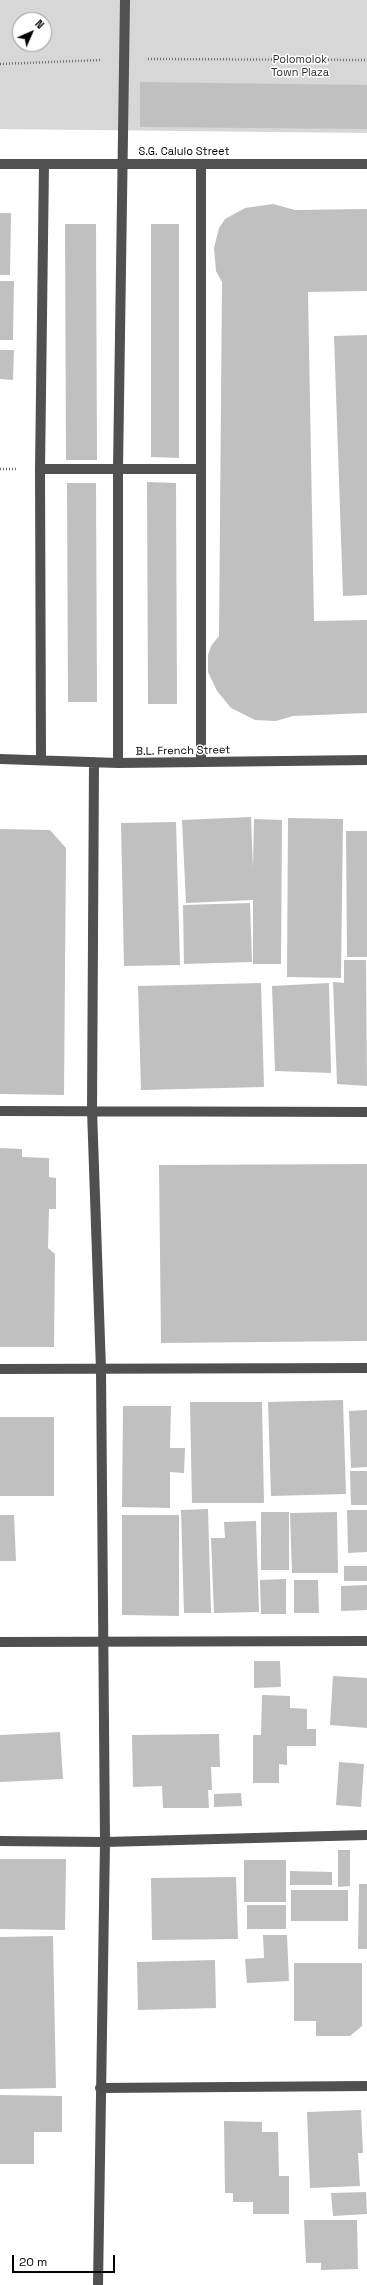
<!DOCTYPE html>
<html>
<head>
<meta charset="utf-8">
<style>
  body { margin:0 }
  #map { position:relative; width:367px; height:2285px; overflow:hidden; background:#fff; font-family:"Space Grotesk",sans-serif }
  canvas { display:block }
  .north { position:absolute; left:12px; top:12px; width:40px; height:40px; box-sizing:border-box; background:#fff; border:1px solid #999; border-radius:50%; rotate:45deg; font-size:11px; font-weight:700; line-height:16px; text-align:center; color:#000 }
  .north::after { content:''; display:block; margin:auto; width:14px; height:18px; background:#000; clip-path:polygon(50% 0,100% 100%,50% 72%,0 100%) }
  .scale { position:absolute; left:12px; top:2255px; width:103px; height:18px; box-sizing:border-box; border:2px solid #000; border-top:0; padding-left:5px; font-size:12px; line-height:14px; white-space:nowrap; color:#000; -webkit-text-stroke:3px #fff; paint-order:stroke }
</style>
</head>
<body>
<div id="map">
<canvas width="367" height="2285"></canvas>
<div class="north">N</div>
<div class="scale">20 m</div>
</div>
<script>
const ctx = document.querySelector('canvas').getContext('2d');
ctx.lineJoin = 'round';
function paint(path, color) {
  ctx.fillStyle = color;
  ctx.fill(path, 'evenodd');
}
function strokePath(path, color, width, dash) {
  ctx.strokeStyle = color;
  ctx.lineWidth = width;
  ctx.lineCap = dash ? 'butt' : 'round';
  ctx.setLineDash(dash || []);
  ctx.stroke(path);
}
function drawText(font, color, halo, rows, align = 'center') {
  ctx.font = font + ' "Space Grotesk",sans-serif';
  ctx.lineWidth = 3;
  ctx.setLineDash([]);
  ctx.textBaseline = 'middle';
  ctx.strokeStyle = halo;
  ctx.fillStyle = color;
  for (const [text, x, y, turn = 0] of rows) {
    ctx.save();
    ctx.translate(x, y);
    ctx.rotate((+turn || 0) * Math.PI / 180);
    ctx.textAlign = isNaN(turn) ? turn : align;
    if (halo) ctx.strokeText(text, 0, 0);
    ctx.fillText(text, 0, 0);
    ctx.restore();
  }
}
paint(new Path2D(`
  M0,0h367v133l-367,-4zM20,20h24v24h-24z`), '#d7d7d7');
paint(new Path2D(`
  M140,82l227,3v44l-227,-2z
  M273,204l22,6 72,-1v82l-59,1 6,329 53,-1v93l-74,3 -17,5 -21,-1 -24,-12 -14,-17 -9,-19v-17l3,-9 8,-10 3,-354 -6,-11 -2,-23 5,-20 6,-9 20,-11z
  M0,213h11l-1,62h-10z
  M65,224h31l1,236h-31z
  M151,224h28v234l-28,-1z
  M0,281h14l-1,59h-13z
  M367,335v260l-24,1 -9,-260z
  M0,350h14l-1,30 -13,-1z
  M147,482l29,1 1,221h-29z
  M67,483h29l1,219h-29z
  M251,817l2,51 1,-49 28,1 -1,144h-28v-64l-67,3 -4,-83z
  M288,818l55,1 -2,159 -54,-1z
  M176,822l4,143 -56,1 -3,-143z
  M0,829l50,1 16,18 -2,247 -64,-1z
  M346,831h21v126h-20z
  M250,903l2,59 -68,2 -1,-59z
  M344,960h22l1,126 -30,-2 -4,-102 11,1z
  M261,983l3,104 -123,3 -3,-104z
  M329,983l2,90 -56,-2 -3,-85z
  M0,1148l22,1v8l27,1v19l7,1v31h-7l-1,39 7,6 -1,93h-54z
  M367,1164v177l-206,2 -2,-178z
  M343,1400l3,94 -75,2 -3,-94z
  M190,1402h72l2,101h-72z
  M123,1406h48l-1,42h15l-1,25 -14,-1v36l-48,-1z
  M367,1410v57l-16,1 -2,-57z
  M0,1417h54v79h-54z
  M350,1471h17v34h-16z
  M208,1509l3,104h-27l-3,-103z
  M347,1510h20v42l-19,1z
  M261,1512h28v58h-28z
  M337,1512l1,61h-46l-2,-60z
  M0,1515h14l2,46h-16z
  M122,1515h57v101l-57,-1z
  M256,1521l3,91 -45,1 -3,-75h14l-1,-16z
  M344,1566h23v15h-23z
  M286,1579v35h-25l-1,-34z
  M294,1580h24l1,33h-25z
  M367,1585v25l-26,1v-25z
  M254,1661h26l1,26 -27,1z
  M333,1676l34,2v50l-37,-3z
  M262,1695l28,1v12l17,1v20h9v17h-29v19l-8,-1v19h-26v-48h8z
  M60,1732l3,47 -63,3v-47z
  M219,1734l1,33h-9l1,23h-4l1,18h-46l-1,-22 -29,1 -1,-52z
  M339,1762l25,2 -3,43 -25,-2z
  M241,1793l1,13 -28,1v-13z
  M338,1850h12v36l-12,1z
  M0,1859h66l-1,71 -65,-1z
  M244,1860h42v42h-42z
  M290,1871l42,1v13h-42z
  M236,1877l2,62 -86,1 -1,-62z
  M359,1884h8v65h-9z
  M291,1890h57v31h-57z
  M247,1905h39v24h-39z
  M263,1935h24l2,46 -42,2 -2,-24 19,-1z
  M53,1936l3,152 -56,1v-152z
  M215,1960l1,48 -78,2 -1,-48z
  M294,1963h68v63l-12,10h-34v-15h-22z
  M0,2095l62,1v36h-28v32h-34z
  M361,2110l2,43h-5l2,33 -50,2 -3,-76z
  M224,2121l38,1v10h16l1,44h10v38h-36v-12h-20v-9h-8z
  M366,2192l1,22 -34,2 -2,-23z
  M304,2220h53l1,49 -37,1v-7h-15z`), '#c0c0c0');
strokePath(new Path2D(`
  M148,59l219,1
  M0,64l101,-4
  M0,469h17`), '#727272', 2.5, [1, 2]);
strokePath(new Path2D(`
  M0,164h367
  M40,469h161
  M0,759l118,4 249,-3
  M41,760l-1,-291 4,-305
  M94,762l-2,348 9,260 4,472 -7,443
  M201,762v-598
  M118,763v-294l7,-469
  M0,1111l367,1
  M0,1369l367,-1
  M0,1642l367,-1
  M0,1841l105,1 262,-7
  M100,2088l267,-2`), '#505050', 10);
drawText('11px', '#2e2e2e', '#fff', [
  ["Polomolok",300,60],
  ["Town Plaza",300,73]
]);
drawText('11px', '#000', '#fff', [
  ["S.G. Calulo Street",184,152],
  ["B.L. French Street",183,751,-1]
]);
</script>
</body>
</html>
